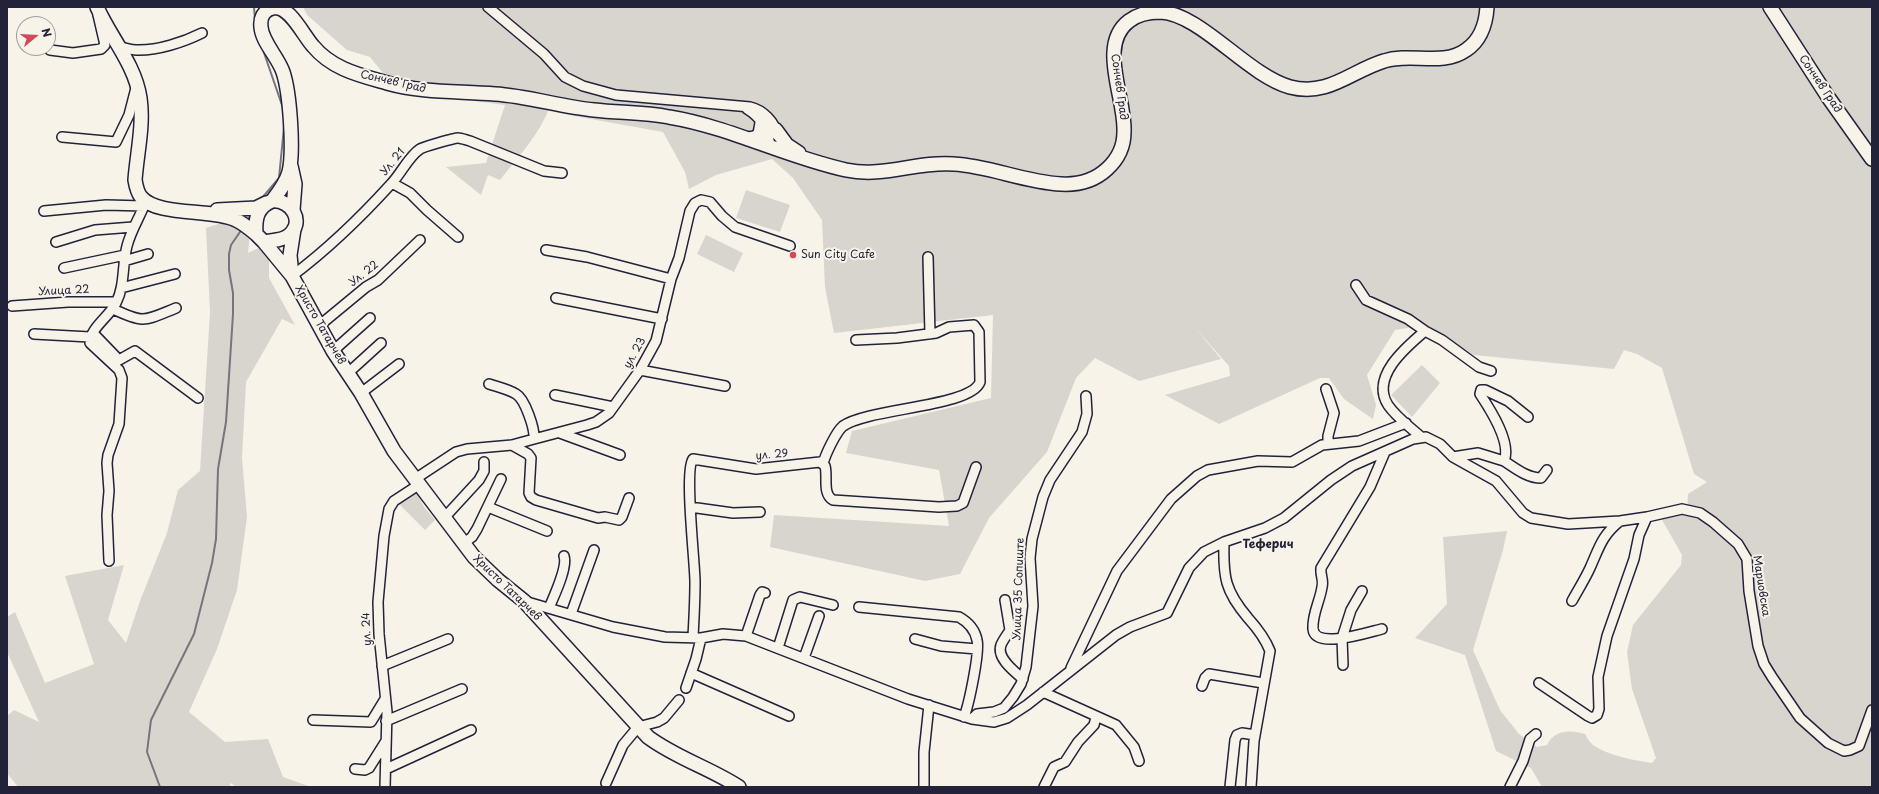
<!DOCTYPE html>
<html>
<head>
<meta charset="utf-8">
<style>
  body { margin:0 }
  #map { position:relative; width:1879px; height:794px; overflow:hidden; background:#f7f3e8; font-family:"Playpen Sans",sans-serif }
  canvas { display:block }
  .frame { position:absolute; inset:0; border:8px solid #22223b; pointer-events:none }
  .north { position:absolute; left:16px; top:16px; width:40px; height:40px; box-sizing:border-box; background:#f7f3e8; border:1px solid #a29fa3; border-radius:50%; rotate:72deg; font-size:11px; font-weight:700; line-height:16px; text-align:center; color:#22223b }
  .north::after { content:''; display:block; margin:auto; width:14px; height:18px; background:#d1495b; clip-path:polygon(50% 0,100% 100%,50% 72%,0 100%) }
</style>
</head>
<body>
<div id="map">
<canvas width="1879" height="794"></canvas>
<div class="frame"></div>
<div class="north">N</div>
</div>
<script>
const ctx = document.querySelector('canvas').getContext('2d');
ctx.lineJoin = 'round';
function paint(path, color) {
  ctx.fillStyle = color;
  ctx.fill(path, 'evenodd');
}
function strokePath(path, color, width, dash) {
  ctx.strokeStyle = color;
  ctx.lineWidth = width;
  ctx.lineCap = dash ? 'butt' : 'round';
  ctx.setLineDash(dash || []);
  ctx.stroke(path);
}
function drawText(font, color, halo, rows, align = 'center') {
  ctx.font = font + ' "Playpen Sans",sans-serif';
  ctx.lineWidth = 4;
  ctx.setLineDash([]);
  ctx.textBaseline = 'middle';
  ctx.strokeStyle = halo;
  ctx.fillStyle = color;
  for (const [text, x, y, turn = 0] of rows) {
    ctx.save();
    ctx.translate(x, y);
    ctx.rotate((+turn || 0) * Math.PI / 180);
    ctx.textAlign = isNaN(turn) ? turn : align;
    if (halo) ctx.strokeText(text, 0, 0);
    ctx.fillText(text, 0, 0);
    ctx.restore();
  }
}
paint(new Path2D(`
  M303,7h1569v780h-330l-11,-19 -35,-17 -31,-96 -50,-17 32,-34 -4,-67 64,-6 -4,19 -30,100 27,60 19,24 18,13 10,-2c8,-16 24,-15 38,-11 2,3 3,6 5,8 10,12 47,19 62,21l4,-5 -24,-69 -5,-37 6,-27 48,-60 1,-10 -21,-37 21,-4 5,1 1,-21 19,-12 -13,-8 -32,-106 -25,-14 -13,-4 -10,19 -140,-14 -48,-30 -31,5 -28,45 9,30 -3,14 -29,-20 -15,-21h-9l-101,46 -54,-29 65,-19 -1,-10 -33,-37 25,30 -82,22 -44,-23 -19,20 -29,74 -58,66 -29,56 -35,7 -155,-34 4,-32 175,11 -10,-56 -93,-17 6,-22 139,-33 2,-83 -159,18 -9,-46 -3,-67 -29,-42 -21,-19 -56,16 -27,14 -4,-17 -22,-40 -89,-16 -24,-10c-10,28 -32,51 -50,74l-12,-5 -7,20 -35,-28 40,-4 19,-58 -76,-10 -37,-11 -22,-27 -23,-7 -40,-35z
  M746,190l44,15 -10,27 -44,-14z
  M231,220l19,13 -2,20 21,-10v35l26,47 -13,-6 -36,63 -4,76 5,59 -10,73 -20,59 -28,63 36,30 43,-3 15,38 28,10h-75l-5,-4 -2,4h-211l-11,-14v-57l7,-6 25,12 -32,-70v-35l8,-5 30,71 49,-19 -29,-88 59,-11 -16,55 18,23 14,-42 27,-68 11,-43 22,-19 10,-159 -4,-84z
  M706,235l37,18 -9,19 -37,-18z
  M1422,365l18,18 -28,34 -21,-22z
  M412,493h5l7,14 11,13 -10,10 -27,-27z`), '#d8d5cf');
strokePath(new Path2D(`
  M254,7l1,13
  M262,47l22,64
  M262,198l17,-20 5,-51
  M246,222l6,-8
  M160,787l-13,-35 4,-32 43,-86 18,-71 4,-24 2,-70 8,-47 7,-108v-21l-4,-23v-16l2,-9 11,-16`), '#76747f', 2);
const street = new Path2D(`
  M488,7l56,47 21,23 18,9 33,9 134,12c13,3 25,15 27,28
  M118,47c6,0 12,3 18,3 21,1 48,-8 66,-17
  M50,50l23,3 28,-4 4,-4 -7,-30
  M747,109c13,8 24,22 22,38
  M62,137l54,5 13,-27 7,-27
  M392,183l18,10 17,17 31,27
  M44,211l62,-6 38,1
  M56,242l39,-12 38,-3
  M546,250l41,7 84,22
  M928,257l2,77
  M124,261l24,-7
  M64,268l61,-13
  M292,276c36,-27 69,-59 99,-92 10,-10 17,-27 29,-35 3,-2 34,-11 38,-11 3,0 8,2 12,3l74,30 18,2
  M1356,285l10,15 42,19 17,12 17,9 37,27 12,4
  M121,288l54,-14
  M556,298l106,21
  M12,306l56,-4h48
  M113,309c32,15 31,12 63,-1
  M320,325l46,-38 12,-7 42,-40
  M93,333l26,27 16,-9 63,47
  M34,334l56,3
  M333,351l37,-33
  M640,370l85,16
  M348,373l33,-30
  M489,384c9,3 19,5 27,10 9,5 19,35 18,45
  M1326,389l8,24 -6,23v7
  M361,393l38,-29
  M555,395l58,12
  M560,433l60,22
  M1421,437c-11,-10 -25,-20 -33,-32 -18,-28 18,-58 37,-74
  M512,445l16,9 3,4 -2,35 2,4 5,3 62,18 7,-1 14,3 3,-3 7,-19
  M1453,457l25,-4 26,8c8,-18 -14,-52 -24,-67l1,-4h4l23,11 20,16
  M1504,461c11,7 23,17 37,17l6,-8
  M823,464c2,-9 13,-32 20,-38 26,-18 128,-19 137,-44l-1,-50 -5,-7 -25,2 -13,6 -39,5 -41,2
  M415,479l41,-27 11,-3 45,-4 22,-6 53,-14 9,-3 13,-9 31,-43 16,-29 15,-62 8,-21 11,-47 5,-8 6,-3 9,2 12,14 13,11 55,19
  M488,507l59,24
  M690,507l43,6 27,-1
  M445,517l34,-37 5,-9v-9
  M1224,542c-1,35 1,49 24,76 9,10 17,20 22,33l-16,90 -3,46
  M464,543l8,-6 5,-8 24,-50
  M109,561l-2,-46 2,-24 -2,-28 1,-8 11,-31 3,-46 -3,-8 -29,-27c0,-15 19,-26 26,-40 9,-17 6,-38 11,-57 4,-16 13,-29 19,-45
  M1005,600l5,30c-3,5 -7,10 -9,15 -5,13 14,27 22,34
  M524,601l89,26 52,10 36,1 22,-4 23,2 162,63 64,20 22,3 13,-4 20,-13 89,-70 14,-8 37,-14 22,-45 15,-16 20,-10 41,-14 19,-10 47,-38 21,-14 61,-27 13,-2 14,7 13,13 43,24 27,32 8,5 37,6 52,-3 27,-4 35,-8 18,4 13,9 25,22 9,15 2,32 9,55 6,18 8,13 28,41 28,25 16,8 6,-1 9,-4 13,-36
  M1572,601c6,-11 13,-22 18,-33 9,-20 12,-33 30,-47
  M859,607l100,10c9,5 16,13 18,23 3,12 -8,64 -13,77
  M549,608c5,-12 19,-41 15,-52
  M571,614l23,-64
  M1382,629c-13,3 -67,21 -69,0 -1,-15 7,-28 9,-42 2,-7 -2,-12 -1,-19l49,-81 15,-35
  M746,636l14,-41 2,-3 3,1
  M693,637c1,-18 2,-37 2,-55 0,-20 -11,-112 -2,-123l63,10 64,-7 5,4c3,10 -3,28 8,34l106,7 18,-1 6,-3 13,-36
  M915,639l26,7 36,3
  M778,648l15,-48 7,-3 33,8
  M804,658l15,-42
  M1343,665l-1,-27 9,-28 11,-19
  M382,666l66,-27
  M1071,668l46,-97 54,-72 26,-23 11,-6 50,-9 34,1 30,-17 37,-4 47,-18
  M691,673l98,43
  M1539,683l49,33 4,2 5,-3 2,-6 -1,-32 9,-41 27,-77 5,-24 8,-18
  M1202,686l3,-8 4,-4 54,9
  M686,688l10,-29 5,-21
  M1043,692l73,33 18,22 5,14
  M972,719l5,-5 17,-2 10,-4 9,-11 8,-13 5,-17 7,-61 -3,-48 2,-19 11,-42 7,-17 32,-48 5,-18 -1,-18
  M313,720l58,2 14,-23
  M386,721l76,-32
  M355,769l10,1 4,-2 17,-27
  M386,769l85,-39
  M606,783l17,-38 15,-18 19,-5 7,-4 15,-18
  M385,787l2,-75 -8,-78 -1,-32 6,-66 5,-27 5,-8 26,-17
  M924,787v-35l5,-47
  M1044,787l10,-20 11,-5 13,-20 16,-17 2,-8
  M1230,787l5,-47 2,-5 5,-2 13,2
  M1510,787l13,-26 7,-22 6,-5`);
const secondary = new Path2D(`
  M97,7c13,30 38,57 43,91 4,27 -3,55 -5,82 1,6 2,12 6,17 17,20 71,11 95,23 7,3 14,9 20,14
  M1770,7l58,90 44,62
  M776,130l11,15 12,8
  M748,139l7,-1 5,-4 2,-11
  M291,166l4,18 -2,26
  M272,201c7,-9 14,-18 17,-29 5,-21 1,-79 -6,-100 -5,-15 -21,-30 -22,-45 -1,-8 2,-17 12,-19 16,-4 30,27 40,38 19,23 46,29 74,37 35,10 71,8 108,11 33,2 66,13 99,16 25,3 50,2 75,7 61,10 117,40 177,53 39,8 70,-9 108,-6 36,2 70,18 107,20 17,1 33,-3 46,-15 11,-10 17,-22 17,-37 2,-33 -27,-87 5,-111 9,-7 20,-9 31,-9 40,1 87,63 130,75 38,10 61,-16 94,-26 27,-9 58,6 82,-11 15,-10 20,-26 21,-43
  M272,201c19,-2 34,21 16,35 -7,5 -16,4 -24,6l-8,-8c-1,-15 1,-27 16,-33z
  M217,210l39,-2 10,-5
  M264,242l28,34 41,75 28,42 33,58 80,106 24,23 26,21 124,136c28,21 62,31 91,50
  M292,276l-2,-21 4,-26`);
strokePath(street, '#22223b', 12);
strokePath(secondary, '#22223b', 16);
strokePath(street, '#f7f3e8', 9);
strokePath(secondary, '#f7f3e8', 13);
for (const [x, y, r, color] of [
  [793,255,4,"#d1495b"]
]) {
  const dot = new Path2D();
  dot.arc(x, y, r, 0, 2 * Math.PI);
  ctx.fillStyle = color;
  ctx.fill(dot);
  strokePath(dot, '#f7f3e8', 1.5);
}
drawText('11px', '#22223b', '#f7f3e8', [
  ["Сончев Град",393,82,13],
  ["Сончев Град",1820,84,56],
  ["Сончев Град",1119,87,82],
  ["Ул. 21",393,162,-51],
  ["Ул. 22",364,274,-38],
  ["Улица 22",64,291,-3],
  ["Христо Татарчев",320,325,60],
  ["ул. 23",635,353,-61],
  ["ул. 29",772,455,-5],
  ["Мариовска",1761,586,81],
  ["Христо Татарчев",507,588,44],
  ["Улица 35 Сопиште",1019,589,-88],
  ["ул. 24",367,629,-93]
]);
drawText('11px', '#22223b', '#f7f3e8', [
  ["Sun City Cafe",801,255]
], 'left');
drawText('bold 12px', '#22223b', '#f7f3e8', [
  ["Теферич",1268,545]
]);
</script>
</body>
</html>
